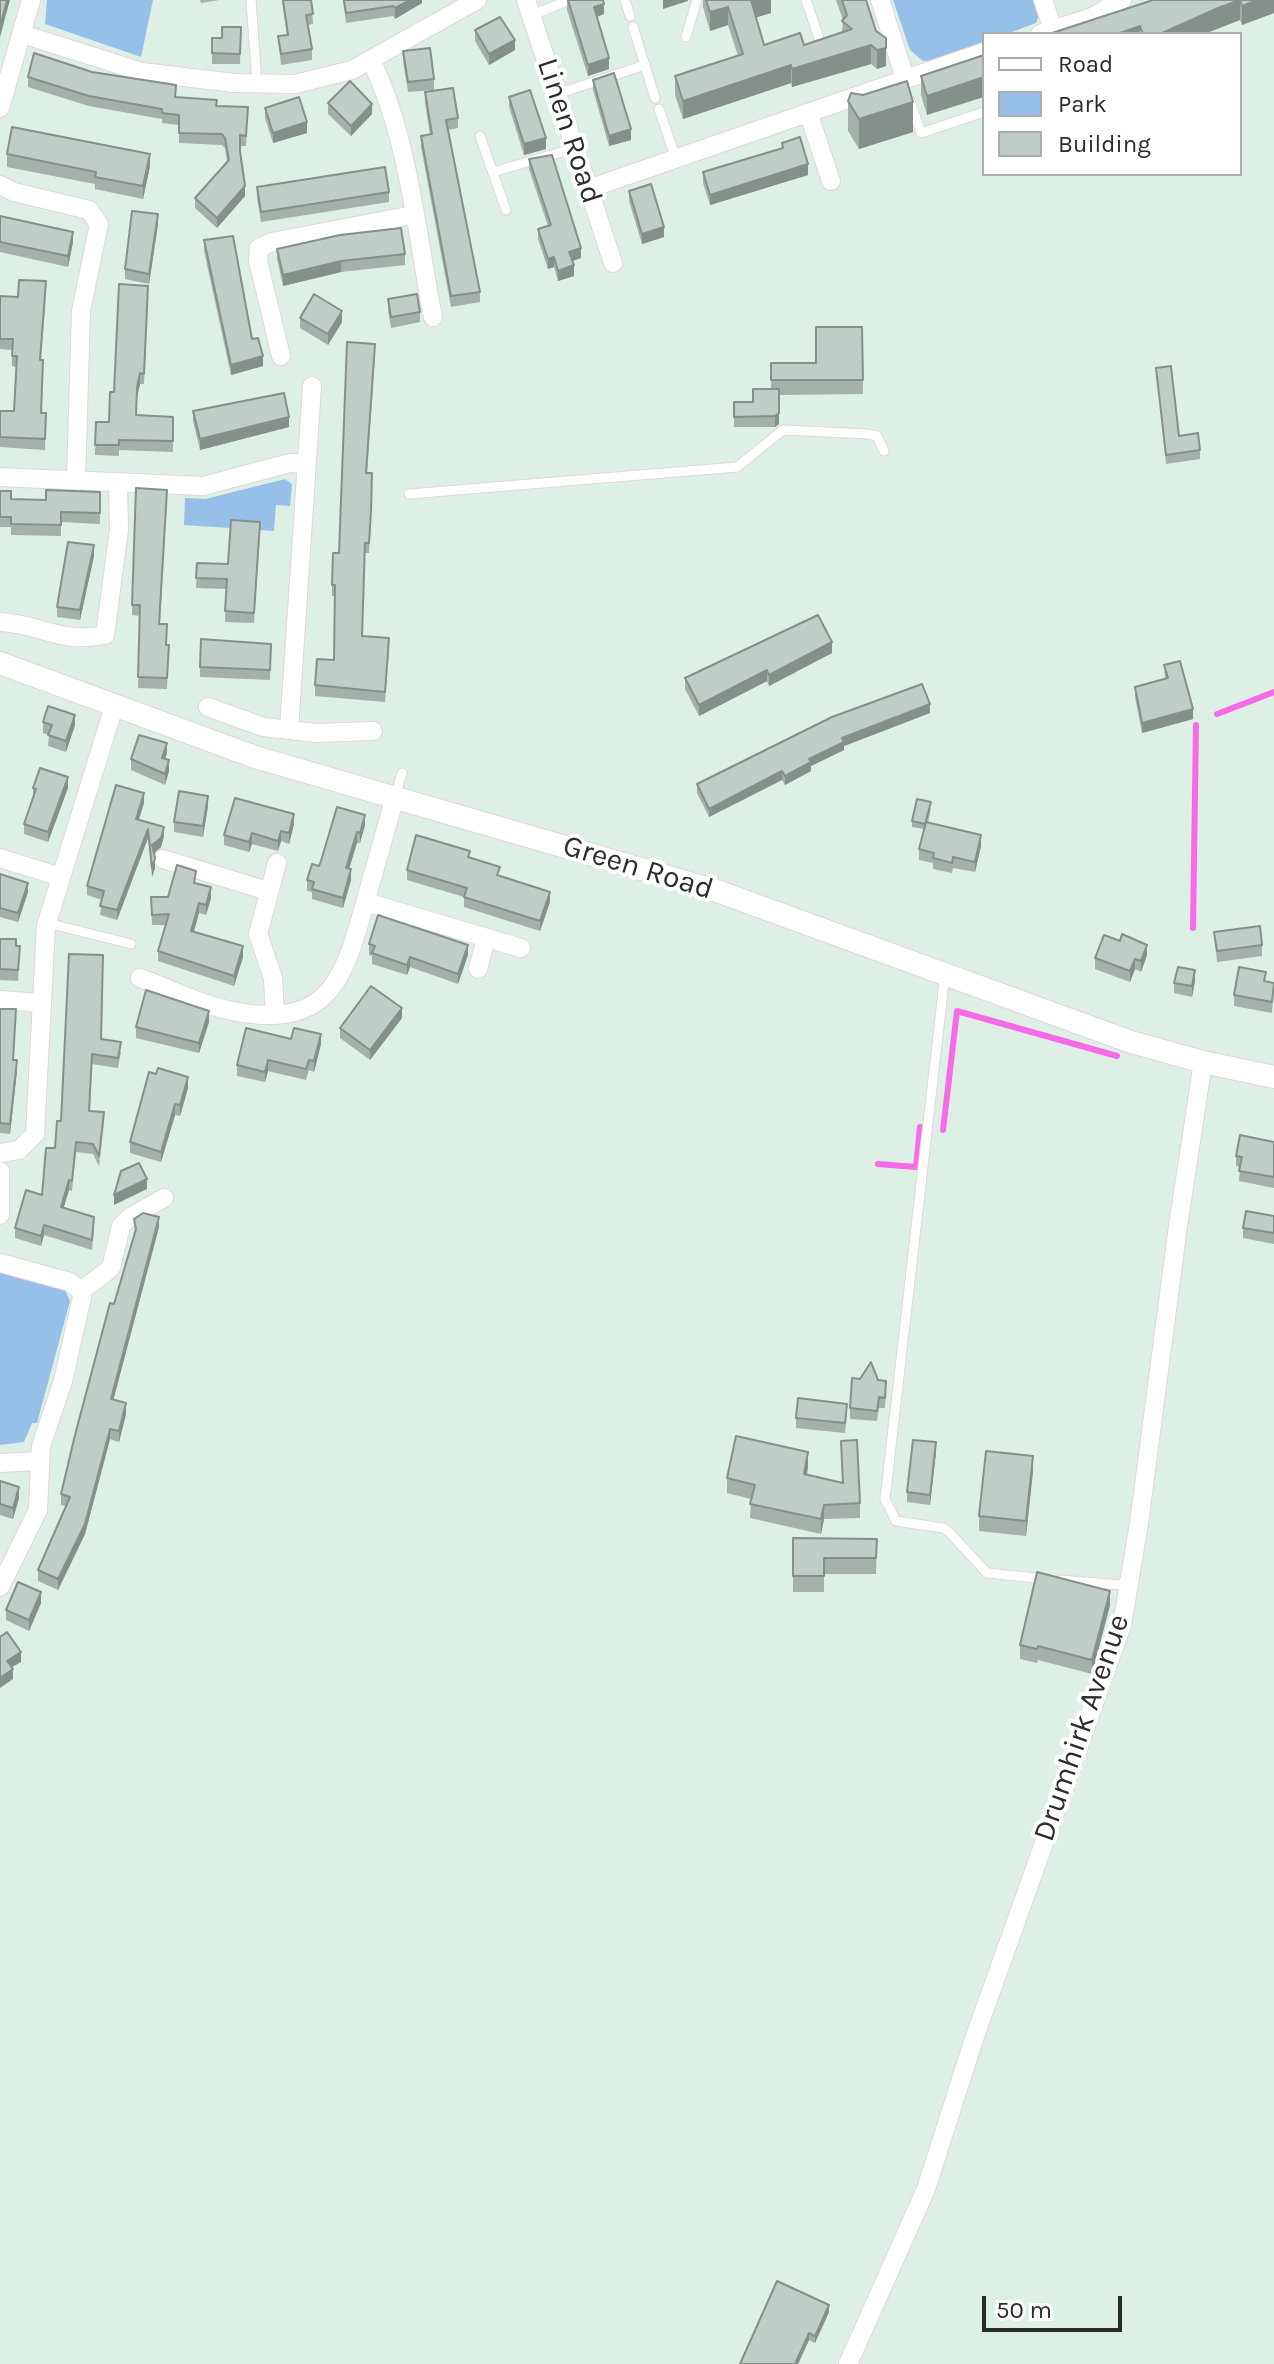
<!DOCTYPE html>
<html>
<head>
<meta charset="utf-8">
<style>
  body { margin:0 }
  #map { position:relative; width:1274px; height:2364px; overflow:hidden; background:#deefe5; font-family:Karla,sans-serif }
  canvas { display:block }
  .legend { position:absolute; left:982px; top:32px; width:260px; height:144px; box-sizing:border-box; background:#fff; border:2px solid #ababab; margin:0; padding:10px 14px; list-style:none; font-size:24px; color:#2c2c2c }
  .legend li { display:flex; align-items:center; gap:16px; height:40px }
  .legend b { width:40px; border:2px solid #ababab }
  .scale { position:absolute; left:982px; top:2296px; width:140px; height:36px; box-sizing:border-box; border:4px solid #2c2c2c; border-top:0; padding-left:10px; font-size:24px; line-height:28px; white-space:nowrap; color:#2c2c2c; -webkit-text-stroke:6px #fff; paint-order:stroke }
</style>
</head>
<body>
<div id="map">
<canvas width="1274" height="2364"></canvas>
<ul class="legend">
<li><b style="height:10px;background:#fff"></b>Road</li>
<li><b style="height:22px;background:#97c0e8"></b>Park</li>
<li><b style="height:22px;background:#c0cdc6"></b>Building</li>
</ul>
<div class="scale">50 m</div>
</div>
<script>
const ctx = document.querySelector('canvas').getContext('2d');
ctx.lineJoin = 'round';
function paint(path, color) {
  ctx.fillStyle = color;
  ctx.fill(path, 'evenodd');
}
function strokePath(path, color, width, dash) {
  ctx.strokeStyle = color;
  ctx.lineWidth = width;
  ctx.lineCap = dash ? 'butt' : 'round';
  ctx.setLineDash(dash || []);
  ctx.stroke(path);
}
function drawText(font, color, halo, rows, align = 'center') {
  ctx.font = font + ' Karla,sans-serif';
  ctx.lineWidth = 8;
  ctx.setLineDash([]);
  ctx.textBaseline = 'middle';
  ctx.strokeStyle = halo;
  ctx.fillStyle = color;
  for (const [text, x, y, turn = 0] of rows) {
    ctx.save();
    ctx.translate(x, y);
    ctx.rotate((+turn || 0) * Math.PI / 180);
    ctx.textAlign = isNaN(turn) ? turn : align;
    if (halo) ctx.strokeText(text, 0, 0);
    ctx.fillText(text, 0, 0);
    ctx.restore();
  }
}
paint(new Path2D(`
  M47,0h106l-12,57 -96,-33z
  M893,0h143l4,12 -4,11 -30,11h-22v8l-48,18 -13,1 -13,-11z
  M285,479l7,5 -2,22 -14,-1 -2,26 -90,-6 1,-27 20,1z
  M0,1268l65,22 5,11 -33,122h-5l-8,19 -24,3z`), '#97c0e8');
strokePath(new Path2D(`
  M1217,714l57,-22
  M1193,928l3,-203
  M943,1130l14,-119 160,45
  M878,1164l38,3 4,-40`), '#f76be9', 6);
const service = new Path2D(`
  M251,0l6,82
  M625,0l5,16
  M806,0l13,38
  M532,15l38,-15
  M633,27l22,71
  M686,37l11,-37
  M557,94l88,-29
  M910,101l11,32 63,-21
  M659,109l17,50
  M480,136l26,74
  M493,172l82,-24
  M409,494l328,-27 46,-37 85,4 9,2 7,15
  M395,797l7,-24
  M47,923l84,21
  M945,974l-60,525 11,22 47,7 6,4 38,41 59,6
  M1061,1580l60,5 5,-7`);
const minor = new Path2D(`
  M526,0l87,263
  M880,0l25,78
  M1043,0l10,30
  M22,34l120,38 92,11 61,1 57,-14 125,-70
  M1040,34l52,-17 30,-17
  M371,60c38,79 45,171 62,257
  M0,108l31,-108
  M809,115l22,66
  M0,185l14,7 75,18 10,14 -18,87 -5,168
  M588,189l396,-137
  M281,356l-23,-95 1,-13 13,-6 141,-27
  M0,477l203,9 87,-23 15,1
  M0,622c40,2 60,22 105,13l14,-106 -1,-46
  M208,707l55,20 53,6 57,-2
  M289,730l23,-344
  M0,858l61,19
  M163,859l105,32
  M366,902l155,46
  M478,969l8,-31
  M140,978c31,11 65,29 98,34 92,16 106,-34 127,-109 10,-35 20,-70 30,-106
  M0,1000l42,3
  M275,1015l-2,-37 -15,-44 19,-71
  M0,1153l19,-3 16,-16 11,-208 69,-223
  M0,1171v44
  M0,1263l70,19 11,9 1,6 -19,84 -22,65 -3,64 -38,77
  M81,1291l30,-23 10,-42 9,-9 34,-19
  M0,1463l39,-2
  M848,2364l78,-175 48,-150 148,-414 17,-102 39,-297 25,-164`);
const tertiary = new Path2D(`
  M0,663l255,94 462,134 414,151 72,20 71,15`);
strokePath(service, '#e6d3da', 11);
strokePath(minor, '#e6d3da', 20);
strokePath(tertiary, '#e6d3da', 24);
strokePath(service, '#fff', 9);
strokePath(minor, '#fff', 18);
strokePath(tertiary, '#fff', 22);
paint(new Path2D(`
  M200,0h19l-18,3z
  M282,0h29l2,24 -5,1 4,24v11l-31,5 -3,-29 9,-1z
  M343,0h79v3l-27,16 -2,-3 -47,7z
  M567,0l37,14 -7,3 12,52 -21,7 -21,-66z
  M703,0h68v13l-15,4 8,28h40l38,-13 1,-12 -7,-20h30l20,66 -9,3 -6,-5 -79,23 -1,-4 -108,36 -8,-24v-19l63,-20 -10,-31 -18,6 -7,-24z
  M1153,0h121v13l-32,12 -2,-5 -36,14h-155z
  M241,27l-1,37h-28v-26h10z
  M475,30l40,20 -26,15 -14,-24z
  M403,51l31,28v11l-26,2 -5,-31z
  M984,55l-57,60 -6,-20v-19z
  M92,72l83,25 41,9 32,1 -2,39h-6v7l5,43 -28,32 -22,-20v-10l32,-36 -2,-14 -3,-3 -43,-2v-18l-17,-2v-4l-73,-13 -61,-19v-10z
  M593,80l38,60 -22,6 -16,-56z
  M425,92l33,26v10l-10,2 32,162v10l-29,5 -30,-160v-11l9,-1 -5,-32z
  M863,95l50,37 -54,17 -11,-18v-30z
  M509,97l37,52 -22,6 -15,-48z
  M328,103l44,11 -21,22 -23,-22z
  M265,108l42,25 -34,10 -8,-25z
  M782,143l26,32 -98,30 -7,-22v-11l79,-23z
  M7,154l143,12 -7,33 -48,-10v-5l-88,-17z
  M529,159l52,99 -8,3 1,15 -16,5 -4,-14 -6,2 -10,-30v-10l10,-3 -19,-57z
  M257,187l132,5v10l-128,20 -4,-24z
  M629,191l35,46 -22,7 -13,-43z
  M0,216l73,26 -5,25 -68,-15z
  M158,224l-9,60 -24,-5v-10z
  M204,240l48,99 11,27 -32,9 -27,-124z
  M277,249l128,5v11l-64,7 -58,14 -6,-27z
  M46,292l-5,68v53h5l-1,37 -45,-3v-36h14l2,-44 -4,-1v-16l-12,-1v-53l18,1z
  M148,296l-4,88h-4l-3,13 -1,18 37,2v35l-54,-2v6l-24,-1 1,-33h13l5,-30z
  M388,299l32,13v10l-29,6 -3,-18z
  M300,318l42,4 -14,23 -28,-17z
  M862,327l1,67 -84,1v29l-4,3h-41v-25h19l18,-13v-26h45z
  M375,354l-8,119 4,49 -2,31h-4l-3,83 27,12 -4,54 -70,-6v-11l19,-25 1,-64h-3v-11l7,-32z
  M1156,368l23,68 21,14v9l-34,5z
  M193,411l96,16 -89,23 -7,-29z
  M136,488l31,13 -7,123 6,21h3l-2,44 -29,-1 2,-72 -8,-1z
  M0,491l11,8 35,1 54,-8v32l-39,-2v14l-50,-1v-8h-11z
  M260,532l-6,91 -29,-1 1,-33 -30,-1 1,-25 31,1z
  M94,556l-14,64 -23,-3v-10z
  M271,644l-1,36 -70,-3v-10z
  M832,653l-63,33 -2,-5 -68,35 -14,-27v-11z
  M1164,665l29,54 -51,14 -7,-36v-10l30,-9z
  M930,713l-86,33v4l-33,16v5l-26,14 -3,-5 -73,37 -12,-24v-9z
  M43,722l32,3 -9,27 -18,-6 1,-11 -6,-2z
  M167,753l-2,6 4,12 -4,14 -34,-15v-11z
  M33,788h35l-20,54 -24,-8v-10l9,-27z
  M144,803l-5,16 25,17 -3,11 -7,6 1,15 -3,9 -4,-39 -31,82 -17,-5 2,-15 -15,-5v-9z
  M208,806l-5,31 -29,-5v-10z
  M931,808l-3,15 53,23 -6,26 -22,-4 -1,5 -19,-4v-6l-14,-3v-11l5,-20 -12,-2v-6z
  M294,824l-5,20 -8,-3 -3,10 -26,-7 -3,8 -25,-7v-10z
  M365,825l-5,18h-3l-8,26 2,11 -8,28 -31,-9v-7l-5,-1v-11l12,-14z
  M470,858l30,18 50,26 -10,29 -76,-24v-10l-57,-17v-10z
  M0,874l28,18 -10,30 -18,-5z
  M195,884l16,14 -5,17 -7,-2 -5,19 49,25 -9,29 -76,-25v-10l8,-26h-14l-1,-28h17z
  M1214,932l48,13v11l-45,6z
  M0,939l16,7h4l-2,35 -18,-1z
  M1120,941l27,14 -6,17 -6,-3 -5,13 -35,-13v-11z
  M369,944l99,11 -10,29 -48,-17 -3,8 -35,-11v-8l-3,-1z
  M103,955l-2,84 20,13 -3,16 -26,-4 -2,47 14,11 -5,44 -6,-12 -17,-2 -4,39 -3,-1 -6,18 31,19 -2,23 -48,-15 -3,11 -26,-8v-10l27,-33z
  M1195,981l-3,16 -18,-4v-10z
  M1266,981l8,2 -2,30 -38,-7v-11z
  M0,1009l17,61 -7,64 -10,-1z
  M402,1018l-32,42 -30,-22v-10z
  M209,1022l-10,31 -63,-15v-11z
  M291,1039l30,5 -7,28 -5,-2 -3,10 -38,-9 -3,11 -28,-6v-11z
  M188,1088l-8,28 -5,-1 -14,47 -31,-9v-11z
  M1274,1142v46l-35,-7 1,-14 -4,-1v-10z
  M1274,1216v28l-31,-6v-10z
  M134,1219l25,8 -46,173 13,14 -7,28 -9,-3 -25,95 -27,56 -20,-9v-11l28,-64 -5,-1v-11l53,-190 21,-71z
  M878,1380l8,12 -1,16h-6l-2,13 -27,-2v-11z
  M847,1414l-2,19 -49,-5v-10z
  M841,1441l19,62v15l-36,1 -3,15 -71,-16 1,-19 -24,-6v-15l81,-11 -1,8 35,8z
  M936,1452l-6,53 -23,-3v-10z
  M1033,1471l-7,65 -47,-5v-15z
  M0,1481l19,17 -6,21 -13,-4z
  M793,1538l84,1 -1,35h-52v18h-31z
  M41,1603l-12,28 -23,-11v-10z
  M1110,1605l-18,69 -54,-14 -1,3 -17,-4v-14z
  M829,2312l-14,31 -6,-3 -11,24h-58z`), '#a5b0aa');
paint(new Path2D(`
  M7,0h3l-10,37v-10z
  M410,0h12v3l-27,16v-11z
  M663,0h25v1l-25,8z
  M751,0h20v13l-20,6z
  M1240,0v20l-36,14h-44l58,-26z
  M1257,0h17v13l-32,12v-19z
  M604,4v10l-10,4v-11z
  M728,7v18l-18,6v-19z
  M1140,26v8h-23z
  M515,40v10l-26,15v-11z
  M871,45v19l-79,23v-18z
  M886,48v18l-9,3v-19z
  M609,58v11l-21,7v-11z
  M791,65v18l-108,36v-18z
  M984,77v20l-57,18v-19z
  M913,102v30l-54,17v-30z
  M372,104v10l-21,22v-10z
  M307,122v11l-34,10v-10z
  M631,129v11l-22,6v-10z
  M546,138v11l-22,6v-11z
  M150,154v12l-7,33v-13z
  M808,164v11l-98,30v-10z
  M245,186v10l-28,32v-10z
  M158,214v10l-9,60v-10z
  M664,227v10l-22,7v-10z
  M73,232v10l-5,25v-11z
  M581,248v10l-12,4v-10z
  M554,257v10l-6,2v-10z
  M341,261v11l-58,14v-11z
  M574,265v11l-16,5v-10z
  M342,311v11l-14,23v-11z
  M263,356v10l-32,9v-10z
  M140,373v11l-3,13v-10z
  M779,413v11l-4,3v-11z
  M289,417v10l-89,23v-11z
  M94,545v11l-14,64v-10z
  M832,642v11l-63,33v-11z
  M767,670v11l-68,35v-11z
  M930,704v9l-86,33v4l-33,16v5l-26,14v-9l57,-38z
  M1193,709v10l-51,14v-10z
  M75,715v10l-9,27v-11z
  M167,743v10l-5,16v-11z
  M169,760v11l-4,14v-11z
  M782,771v9l-73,37v-8z
  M68,777v11l-20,54v-10z
  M144,793v10l-8,25v-9z
  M208,796v10l-5,31v-11z
  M294,814v10l-5,20v-11z
  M365,815v10l-5,18v-10z
  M164,827v9l-3,11 -9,8v-10z
  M148,829v9l-31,82v-10z
  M281,831v10l-3,10v-10z
  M357,832v11l-11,35v-10z
  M252,833v11l-3,8v-10z
  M981,835v11l-6,26v-10z
  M155,858v10l-3,9v-9z
  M351,869v11l-8,28v-10z
  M28,883v9l-10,30v-9z
  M211,887v11l-5,17v-10z
  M550,892v10l-10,29v-10z
  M199,903v10l-8,28v-10z
  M468,945v10l-10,29v-10z
  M1147,945v10l-6,17v-11z
  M243,946v11l-9,29v-10z
  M410,957v10l-3,8v-10z
  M1135,959v10l-5,13v-11z
  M1195,970v11l-3,16v-11z
  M402,1008v10l-32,42v-10z
  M209,1011v11l-10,31v-10z
  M321,1034v10l-7,28v-11z
  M17,1060v10l-7,64v-10z
  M268,1060v11l-3,11v-10z
  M188,1077v11l-8,28v-11z
  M175,1104v11l-14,47v-10z
  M147,1179v10l-33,16v-10z
  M69,1180v10l-8,27v-10z
  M159,1217v10l-48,182v-10z
  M44,1225v10l-3,11v-10z
  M126,1403v11l-7,28v-11z
  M110,1429v10l-25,95 -27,56v-11z
  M936,1442v10l-6,53v-10z
  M808,1452v15l-4,22v-15z
  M1033,1456v15l-7,65v-15z
  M19,1487v11l-6,21v-11z
  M824,1505v14l-3,15v-15z
  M1110,1591v14l-18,69v-14z
  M41,1592v11l-12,28v-11z
  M21,1652v10l-14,8v-9z
  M13,1669v10l-13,9v-10z
  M829,2305v7l-14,31v-7z
  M809,2333v7l-11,24h-3z`), '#86908b');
const building = new Path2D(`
  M0,0h7l-7,27z
  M283,0h28l2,14 -7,1 6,34 -31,5 -3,-18 10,-1z
  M344,0h66l-15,8 -2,-2 -47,7z
  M568,0h35l1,4 -10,3 15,51 -21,7z
  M706,0h45l13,45 36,-12 4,12 48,-16 -10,-8 5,-6 -5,-15h24l10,31 10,7v10l-9,2 -6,-5 -79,24 -1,-4 -108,36 -8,-25 68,-22 -15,-47 -18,5z
  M1153,0h104l-15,6 -2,-6 -22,8 -58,26h-17l-3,-8 -23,8h-68z
  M500,17l15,23 -26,14 -14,-24z
  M222,27h19l-1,27 -28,-1v-15h10z
  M430,48l4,31 -26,3 -5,-31z
  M34,53l58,19 84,13 -1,12 42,3 -1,6 32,1 -2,29 -6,-1v16l5,35 -28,32 -22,-20 34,-38 -4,-22 -3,-4 -43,-1v-18l-17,-2v-4l-73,-13 -61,-19z
  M984,55v22l-57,19 -6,-20z
  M614,73l17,56 -22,7 -16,-56z
  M350,81l22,23 -21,22 -23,-23z
  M907,81l6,21 -54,17 -11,-18 3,-8 12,2z
  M453,88l5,30 -12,2 34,172 -29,4 -30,-160 11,-2 -7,-42z
  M530,90l16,48 -22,6 -15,-47z
  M299,97l8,25 -34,11 -8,-25z
  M12,127l138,27 -7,32 -48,-9 1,-5 -89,-18z
  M800,137l8,27 -98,31 -7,-23 80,-24 -1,-5z
  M552,155l29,93 -12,4 5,13 -16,6 -4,-14 -6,2 -10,-30 13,-4 -22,-66z
  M385,167l4,25 -128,20 -4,-25z
  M651,184l13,43 -22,7 -13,-43z
  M132,211l26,3 -9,60 -24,-5z
  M0,216l73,16 -5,24 -68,-14z
  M401,228l4,26 -64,7 -58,14 -6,-26 63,-14z
  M233,236l19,103 6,-1 5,18 -32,9 -27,-125z
  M19,280l27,1 -6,79h3l-2,53h5l-1,26 -45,-2v-26h14l3,-55h-5l1,-17h-13v-43l18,1z
  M119,284l29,2 -4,88 -4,-1 -3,14 -1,28 37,2v24l-54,-1v5h-24l1,-23h13l1,-30h4z
  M314,294l28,17 -14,23 -28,-16z
  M417,294l3,18 -29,5 -3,-18z
  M816,327h46l1,53h-92v-17h45z
  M347,342l28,2 -9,129h6l-1,38 -2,32h-4l-3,93 27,2 -4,54 -70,-7 2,-26 17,1 1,-75h-3l1,-32h6z
  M1171,366l8,70 19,-3 2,17 -34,5 -10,-87z
  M753,389h26v24l-4,3 -41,1v-15h19z
  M284,393l5,24 -89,22 -7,-28z
  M136,488l31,2 -8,134h8l-1,21h3l-2,33 -29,-1 2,-72h-8z
  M46,490l54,2v21l-39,-1v13l-50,-1v-7h-11v-26h11v8l35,1z
  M231,520l29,2 -6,91 -29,-2 2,-32 -31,-1 1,-15 31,1z
  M68,542l26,3 -14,65 -23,-3z
  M818,615l14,27 -63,33 -2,-5 -68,35 -14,-27z
  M201,639l70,5 -1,26 -70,-3z
  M1180,661l13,48 -51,14 -7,-36 33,-9 -4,-13z
  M922,684l8,20 -88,34 2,4 -35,17 2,3 -26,14 -3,-5 -73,38 -12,-25 135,-67z
  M48,706l27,9 -9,26 -18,-6 4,-10 -9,-3z
  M139,735l28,8 -5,15 7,2 -4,14 -34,-15z
  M40,768l28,9 -20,55 -24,-8 12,-35 -3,-1z
  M116,785l28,8 -8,26 28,8 -3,11 -9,7 3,13 -3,10 -4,-39 -31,81 -17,-4 4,-15 -17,-5z
  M179,791l29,5 -5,30 -29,-4z
  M235,798l59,16 -5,19 -8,-2 -3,10 -26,-8 -3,9 -25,-7z
  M917,799l14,3 -6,22 -13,-3z
  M337,807l28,8 -5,18 -3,-1 -11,36 5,1 -8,29 -31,-9 2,-7 -7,-2 5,-16 7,2 2,-5z
  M926,822l55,13 -6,27 -22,-5 -1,6 -19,-5 1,-5 -15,-4z
  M416,835l54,16 -2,6 32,10 -3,8 53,17 -10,29 -76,-24 3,-9 -60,-18z
  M177,865l19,6 -2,12 17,4 -5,18 -7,-2 -8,28 52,15 -9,30 -76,-25 11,-37 -17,1 -1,-18h17z
  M0,874l28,9 -10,30 -18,-5z
  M378,915l90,30 -10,29 -48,-17 -3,8 -35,-12 3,-7 -6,-2z
  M1260,926l2,19 -45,6 -3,-19z
  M1122,934l25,11 -6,16 -6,-2 -5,12 -35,-13 9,-23 16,6z
  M0,939h16v7h4l-2,24 -18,-1z
  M69,954l34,1 -2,84 20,3 -3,16 -26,-4 -3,57 15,1 -5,44 -6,-12 -17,-2 -4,39 -3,-1 -8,27 33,10 -2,23 -48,-15 -3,11 -26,-8 11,-38 16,5 4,-47h9l2,-27h4z
  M1178,967l17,3 -3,16 -18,-3z
  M1239,967l27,5 -2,9 10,2 -2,19 -38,-7z
  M371,986l31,22 -32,42 -30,-22z
  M146,990l63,21 -10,32 -63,-16z
  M0,1009h16l-3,51h4l-7,64 -10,-1z
  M246,1028l45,11 3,-11 27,6 -7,27 -5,-1 -3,9 -38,-9 -3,12 -28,-7z
  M158,1068l30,9 -8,28 -5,-1 -14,48 -31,-10 19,-70 7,2z
  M1240,1135l34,7v35l-35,-6 3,-14 -6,-1z
  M139,1163l8,16 -33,16 7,-24z
  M1246,1211l28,5v17l-31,-5z
  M143,1213l16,4 -48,182 15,4 -7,28 -9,-2 -25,95 -27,55 -20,-9 32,-73 -9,-3 14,-59 35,-132 4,1 22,-75 -2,-10z
  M871,1362l7,18 8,1 -1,17 -6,-1 -2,14 -27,-3 2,-30 8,1z
  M798,1398l49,6 -2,19 -49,-5z
  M736,1436l72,16 -4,22 39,9 -2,-42 16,-1 3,63 -36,2 -3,14 -71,-15 5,-19 -28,-7z
  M913,1440l23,2 -6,53 -23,-3z
  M986,1451l47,5 -7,65 -47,-5z
  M0,1481l19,6 -6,21 -13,-4z
  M793,1538l84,1 -1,19h-52v18h-31z
  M1037,1572l73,19 -18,69 -54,-14 -1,3 -17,-4z
  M18,1582l23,10 -12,28 -23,-10z
  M7,1632l14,20 -14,9 6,8 -13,9v-41z
  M777,2281l52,24 -14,31 -6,-3 -14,31h-55z`);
paint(building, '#c0cdc6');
strokePath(building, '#86908b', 2);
drawText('30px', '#2c2c2c', '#fff', [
  ["Linen Road",569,131,72],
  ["Green Road",638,868,17],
  ["Drumhirk Avenue",1082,1728,-71]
]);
</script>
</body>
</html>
